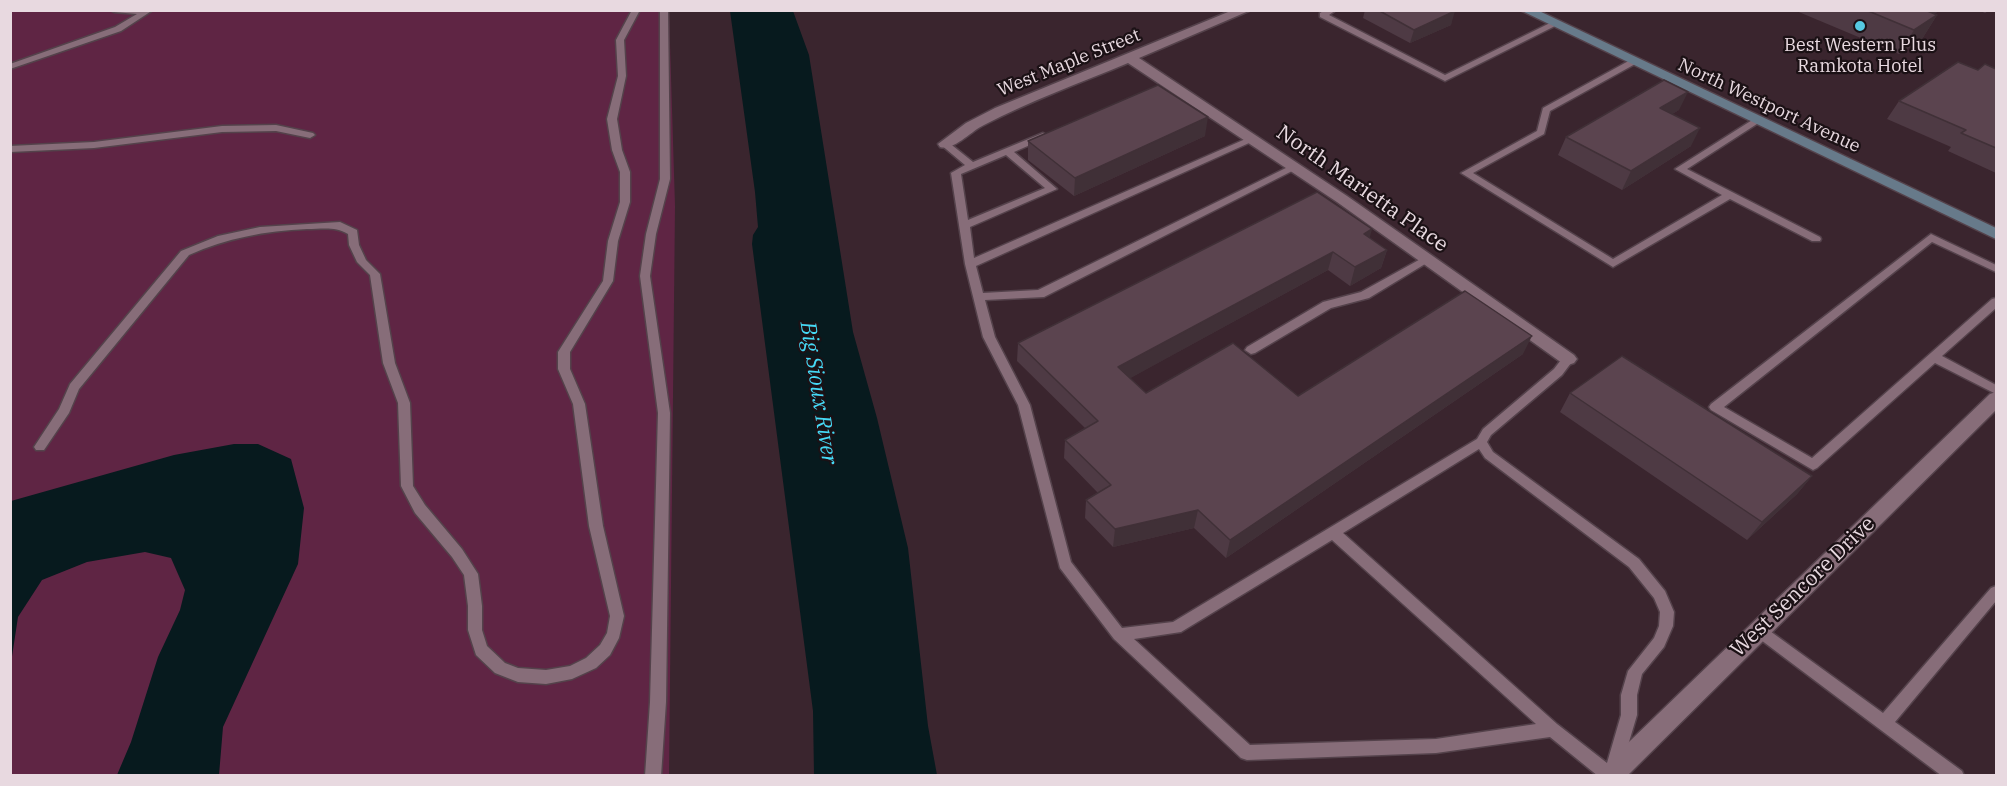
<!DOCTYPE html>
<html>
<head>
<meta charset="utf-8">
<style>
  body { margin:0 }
  #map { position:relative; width:2007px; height:786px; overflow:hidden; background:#3a252e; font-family:"IBM Plex Serif",serif }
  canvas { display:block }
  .frame { position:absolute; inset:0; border:12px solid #e8d9e0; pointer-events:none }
</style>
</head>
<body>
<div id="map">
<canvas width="2007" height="786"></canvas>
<div class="frame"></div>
</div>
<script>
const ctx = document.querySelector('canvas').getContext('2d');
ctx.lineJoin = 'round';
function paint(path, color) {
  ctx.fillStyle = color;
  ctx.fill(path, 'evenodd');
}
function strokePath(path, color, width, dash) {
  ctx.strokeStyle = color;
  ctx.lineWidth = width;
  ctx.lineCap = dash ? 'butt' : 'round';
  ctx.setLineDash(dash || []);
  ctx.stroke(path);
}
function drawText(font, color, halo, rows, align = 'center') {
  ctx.font = font + ' "IBM Plex Serif",serif';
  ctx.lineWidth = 4.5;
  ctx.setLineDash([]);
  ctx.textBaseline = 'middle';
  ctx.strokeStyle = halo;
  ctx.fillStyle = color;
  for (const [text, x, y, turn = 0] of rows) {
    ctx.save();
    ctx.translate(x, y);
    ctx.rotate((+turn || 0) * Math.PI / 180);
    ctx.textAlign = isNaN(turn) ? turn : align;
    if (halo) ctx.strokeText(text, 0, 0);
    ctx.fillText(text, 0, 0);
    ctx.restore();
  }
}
paint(new Path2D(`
  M10,11h659l6,195 -6,569h-658z`), '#5f2544');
paint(new Path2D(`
  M730,11h63l16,44 44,277 24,86 31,130 20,178 9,49h-123l-1,-64 -61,-467 1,-9 5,-8 -3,-35z
  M234,444h24l33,15 13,49 -6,56 -75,163 -4,48h-102l14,-33 27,-85 22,-47 5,-20 -14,-32 -26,-6 -58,10 -45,18 -24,37 -7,46v-162l163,-46z`), '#071a1e');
const service = new Path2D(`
  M110,10h43l-32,21 -111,38v-5l105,-37 22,-13 -23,-2z
  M632,10h8l-16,30 2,36 -9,43 5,31 8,22v30l-12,39 -5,40 -43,71v17l15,35 18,122 21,90 -5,22 -9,17 -14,13 -24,11 -26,5 -28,-2 -23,-9 -19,-18 -8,-25v-24l-4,-31 -12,-18 -37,-44 -14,-27 -3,-83 -15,-40 -13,-88 -13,-13 -8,-17 -1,-11c-13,-8 -26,-5 -41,-5 -42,2 -80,9 -118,26l-110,134 -10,24 -25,37h-8l-2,-3 25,-38 11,-25 111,-133 37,-15 42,-9 80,-5 17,8 2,15 7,15 14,14 15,89 15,40 3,83 12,19 37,44 16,25 4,32v24l5,16 18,17 13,5 28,2 24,-4 16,-8 14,-13 7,-12 3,-17 -21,-90 -16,-122 -15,-35v-17l45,-71 5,-40 12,-39v-30l-8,-22 -5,-31 11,-43 -2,-36z
  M660,10h8l2,169 -14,55 -6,42 20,137 -4,289 -5,74h-16l5,-74 8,-289 -18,-137 6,-42 14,-55z
  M1325,10h11l-7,5 116,60 107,-53 7,2 -114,57 -125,-64v-4z
  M1634,58l4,3 -1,2 -87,48 -6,23 -71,39 140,86 109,-64 -47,-26 82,-52 3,1v4l-73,47 133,68 1,2 -1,2h-8l-82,-42 -117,68 -152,-94 76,-42 6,-23z
  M276,125l37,8 2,2 -5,3 -34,-7 -54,1 -128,16 -84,4v-6l84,-4 128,-16z
  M1043,133l5,3 -2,2 -32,14 43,37 -87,38 4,31 276,-121h6l2,2 -282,127 7,27 55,-3 254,-125h6l2,2 -256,130 -59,3 10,37 35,68 41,157 51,66 51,-6 304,-183 6,-10 71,-60 10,-13h8l2,3 -12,16 -71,60 -4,7 6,10 146,107 26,32 9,21 -1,14 -9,21 -22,27 -5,21v20l-18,61h-21l-48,-39 -114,16 -189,7 -6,-2 -127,-119 -54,-71 -42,-163 -35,-68 -18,-73 -14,-91 14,-8 -25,-21 5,-3 3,1 25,20zM1006,155l39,33 -77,32 -7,-46zM1479,449l6,9 144,109 25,31 6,14 -1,14 -5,12 -26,33 -7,24v20l-14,48 -50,-39 -214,-191zM1332,540l204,184 -100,15 -186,6 -116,-106 47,-7z
  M1931,234l65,31v7l-64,-30 -208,165 88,51 180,-159 4,-1v10l-54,48 54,29v9l-61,-31 -118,105 -4,2 -102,-60 -2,-3 2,-3z
  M1426,256l4,1 1,2 -1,2 -61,37 -38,10 -76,45 -4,1 -6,-4 2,-3 76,-45 38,-10z
  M1996,586v15l-101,121 67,49 2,5h-22l-189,-142 -2,-4 2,-4 5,-2 5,2 120,87 108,-125z`);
const minor = new Path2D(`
  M1233,10h18l-112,48 208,138 227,159 3,4 -3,4 -6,2 -6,-2 -225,-161 -209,-139c-48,20 -98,38 -144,62 -13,6 -30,26 -44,22l-2,-3 28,-21 29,-15z
  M1996,392v18l-369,366h-28l4,-9 387,-373z`);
const secondary = new Path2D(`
  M1520,10h17l459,218v11z`);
strokePath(service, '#54424b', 3);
strokePath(minor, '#54424b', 3);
strokePath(secondary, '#54424b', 3);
paint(service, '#876d79');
paint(minor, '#876d79');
paint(secondary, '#677a8a');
paint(new Path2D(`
  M1365,10h88l-2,15 -41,18 -47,-25z
  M1794,10h146l-6,4 3,1 -15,24 -23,15z
  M1978,10h12l-5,3z
  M1996,69v104l-48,-22 3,-4 -64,-28 12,-18 79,-31z
  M1679,110l-7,4 19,32 -69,44 -64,-35 8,-18z
  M1205,136l-131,60 -46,-36v-19z
  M1370,238l17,12 -6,18 -31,18 -22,-16 -198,108 16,15 152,3 225,-42 -297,204 -32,-30 -81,19 -28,-29 1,-18 12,-7 -34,-35 1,-18 20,-12 -68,-67 1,-18z
  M1570,393l242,83 -15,18 -50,46 -187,-128z`), '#4e3a44');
paint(new Path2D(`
  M1919,10h21l-29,18z
  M1455,11l-4,14 -41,18 4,-13z
  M1937,15l-15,24 -23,15 15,-24z
  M1688,92l-9,18 -28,16 9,-18z
  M1208,117l-3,19 -131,60 1,-18z
  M1700,128l-9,18 -69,44 9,-19z
  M1372,229l-5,19 -3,-14z
  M1387,250l-6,18 -31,18 5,-19z
  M1333,252l-5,18 -212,116 2,-19z
  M1532,336l-9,18 -297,204 4,-18z
  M1812,476l-15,18 -50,46 15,-18z
  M1198,510l-4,18 -81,19 2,-18z`), '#403037');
const building = new Path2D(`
  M1378,10h75l2,1 -41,19z
  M1866,10h59l12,5 -23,15z
  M1958,62l20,8 7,-6 11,5v79l-35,-15 5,-3 -67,-29z
  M1664,80l24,12 -28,16 40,20 -69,43 -65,-34z
  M1158,85l50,32 -133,61 -47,-37z
  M1317,192l55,37 -8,5 23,16 -32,17 -22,-15 -215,115 28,26 87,-50 65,53 167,-105 67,45 -302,204 -32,-30 -83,19 -29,-29 25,-15 -46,-45 33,-19 -80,-78z
  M1622,356l190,120 -50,46 -192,-129z`);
paint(building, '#5b444f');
strokePath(building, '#403037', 1.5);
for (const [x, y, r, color] of [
  [1860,26,6,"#56c9e1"]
]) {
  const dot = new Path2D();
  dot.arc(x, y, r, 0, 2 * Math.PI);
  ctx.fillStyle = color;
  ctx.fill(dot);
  strokePath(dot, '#1b1115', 2);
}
drawText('18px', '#e8d9e0', '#1b1115', [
  ["Best Western Plus",1860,46],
  ["Ramkota Hotel",1860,67]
]);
drawText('18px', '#e8d9e0', '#1b1115', [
  ["West Maple Street",1069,63,-22],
  ["North Westport Avenue",1769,106,25]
]);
drawText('21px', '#e8d9e0', '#1b1115', [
  ["North Marietta Place",1362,189,35],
  ["West Sencore Drive",1803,587,-44]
]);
drawText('italic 22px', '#46d9f5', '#1b1115', [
  ["Big Sioux River",818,393,81]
]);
</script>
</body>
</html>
